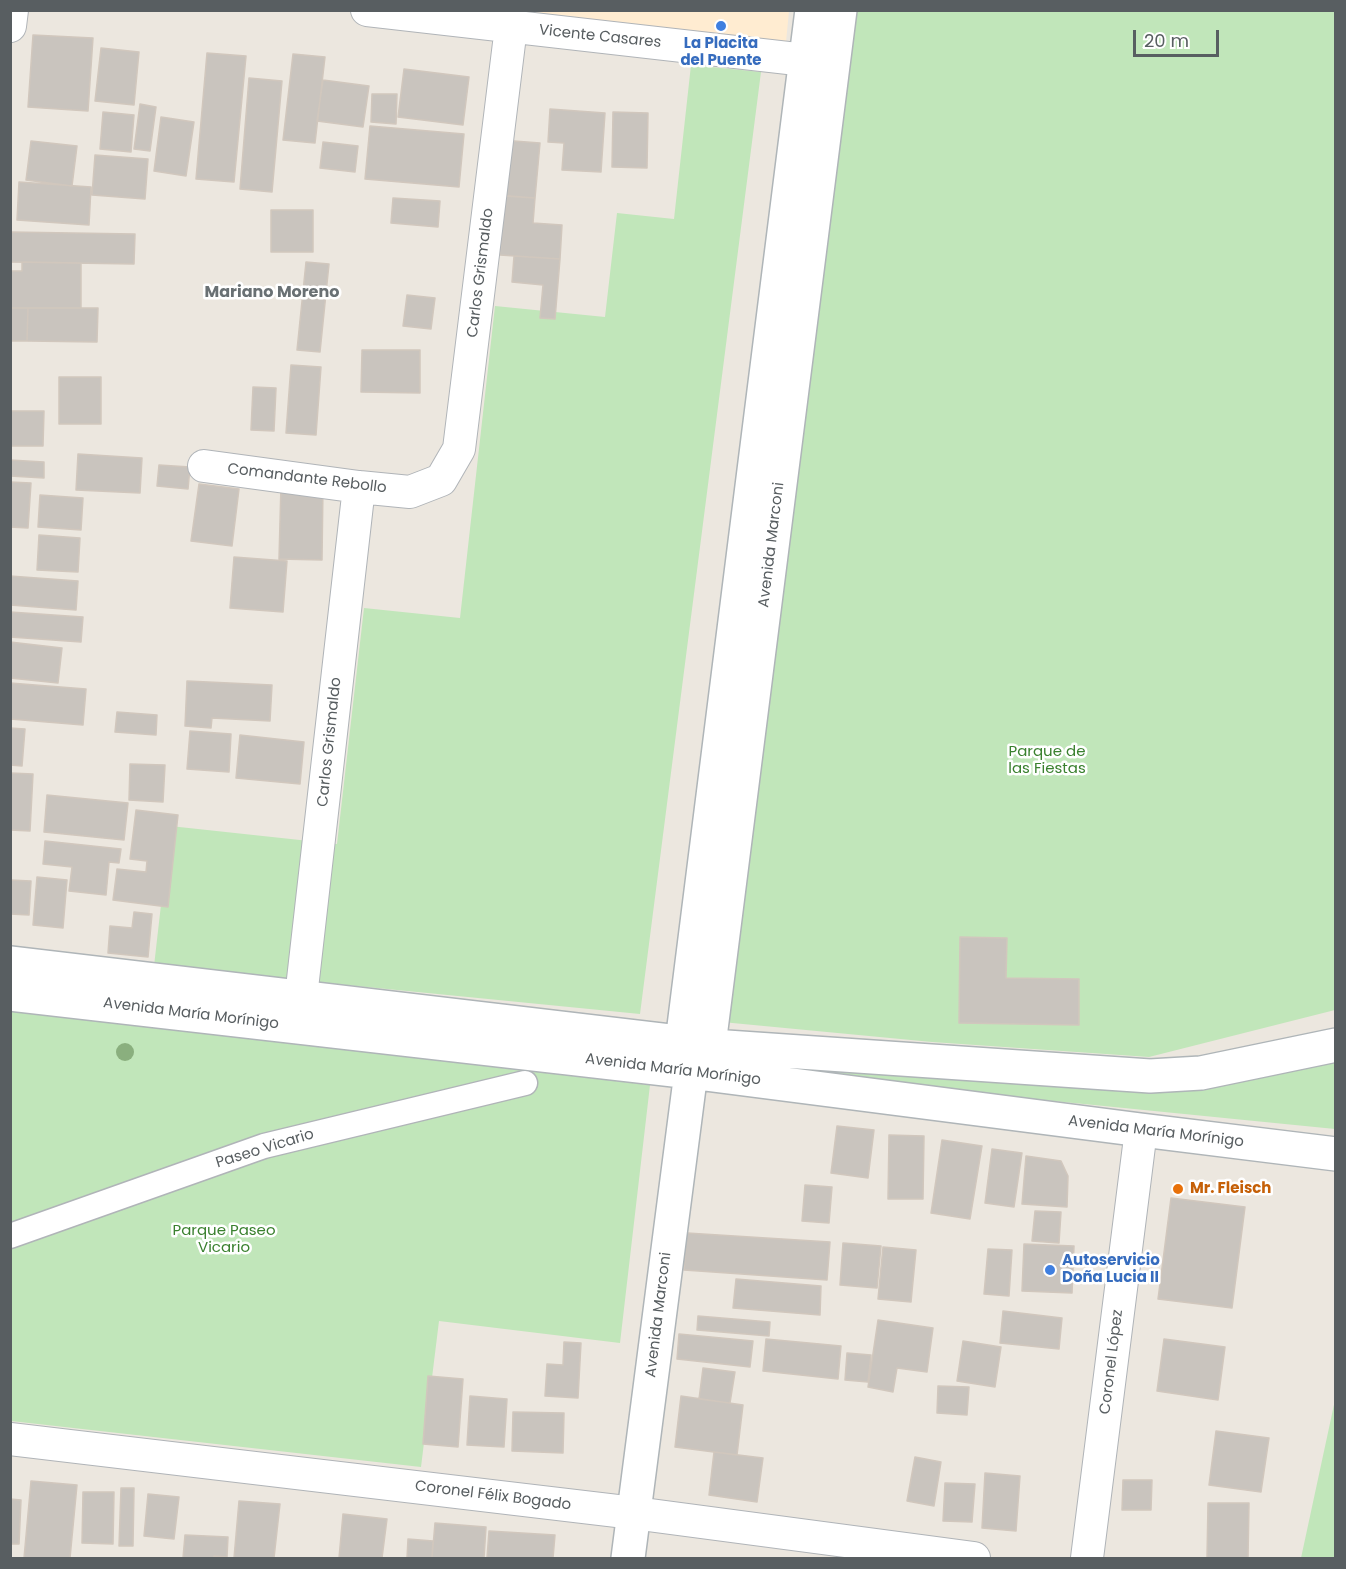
<!DOCTYPE html>
<html>
<head>
<meta charset="utf-8">
<style>
  body { margin:0 }
  #map { position:relative; width:1346px; height:1569px; overflow:hidden; background:#ece7df; font-family:Poppins,sans-serif }
  canvas { display:block }
  .frame { position:absolute; inset:0; border:12px solid #585e61; pointer-events:none }
  .scale { position:absolute; left:1133px; top:30px; width:86px; height:27px; box-sizing:border-box; border:3px solid #585e61; border-top:0; padding-left:8px; font-size:18px; line-height:21px; white-space:nowrap; color:#585e61; -webkit-text-stroke:4px #fff; paint-order:stroke }
</style>
</head>
<body>
<div id="map">
<canvas width="1346" height="1569"></canvas>
<div class="frame"></div>
<div class="scale">20 m</div>
</div>
<script>
const ctx = document.querySelector('canvas').getContext('2d');
ctx.lineJoin = 'round';
function paint(path, color) {
  ctx.fillStyle = color;
  ctx.fill(path, 'evenodd');
}
function strokePath(path, color, width, dash) {
  ctx.strokeStyle = color;
  ctx.lineWidth = width;
  ctx.lineCap = dash ? 'butt' : 'round';
  ctx.setLineDash(dash || []);
  ctx.stroke(path);
}
function drawText(font, color, halo, rows, align = 'center') {
  ctx.font = font + ' Poppins,sans-serif';
  ctx.lineWidth = 5;
  ctx.setLineDash([]);
  ctx.textBaseline = 'middle';
  ctx.strokeStyle = halo;
  ctx.fillStyle = color;
  for (const [text, x, y, turn = 0] of rows) {
    ctx.save();
    ctx.translate(x, y);
    ctx.rotate((+turn || 0) * Math.PI / 180);
    ctx.textAlign = isNaN(turn) ? turn : align;
    if (halo) ctx.strokeText(text, 0, 0);
    ctx.fillText(text, 0, 0);
    ctx.restore();
  }
}
paint(new Path2D(`
  M526,11h263l-3,31z`), '#ffecd1');
paint(new Path2D(`
  M854,11h481v999l-186,47 -217,-15 -210,-20z
  M691,65l70,7 -121,942 -486,-48 16,-140 167,18 27,-236 96,10 35,-312 110,11 12,-104 57,6z
  M11,1011l639,74 -30,258 -181,-22 -18,146 -410,-46z
  M722,1058l431,33 182,-33v71l-613,-61z
  M1335,1400v158h-34z`), '#c1e6ba');
const building = new Path2D(`
  M33,35l60,3 -5,73 -60,-4z
  M101,48l38,4 -5,53 -39,-4z
  M207,53l39,3 -12,126 -38,-3z
  M293,54l32,3 -10,86 -32,-3z
  M404,69l65,8 -6,48 -65,-8z
  M249,78l33,3 -10,111 -32,-3z
  M323,80l46,6 -6,41 -46,-6z
  M372,94h25l-1,30 -25,-2z
  M140,104l16,3 -6,44 -16,-2z
  M550,109l55,4 -4,59 -39,-2 2,-27 -16,-1z
  M103,112l31,3 -3,37 -31,-3z
  M613,112l35,1 -1,55 -35,-1z
  M161,117l33,5 -8,54 -32,-5z
  M370,126l94,8 -5,53 -94,-8z
  M501,140l39,3 -5,55 -38,-3z
  M31,141l46,5 -5,40 -46,-6z
  M323,142l35,4 -3,26 -35,-4z
  M95,155l53,4 -3,40 -53,-4z
  M19,182l72,5 -2,38 -72,-5z
  M505,196l30,2 -2,25 29,2 -2,34 -60,-4z
  M393,198l47,3 -2,26 -47,-4z
  M271,210h42v42h-42z
  M10,232l125,2 -1,30 -124,-2z
  M514,256l46,3 -5,60 -15,-1 3,-33 -31,-3z
  M22,262l59,1v45h-71l1,-37h11z
  M306,262l23,2 -9,88 -23,-2z
  M407,295l28,3 -4,31 -28,-3z
  M10,308h18l-1,33h-17z
  M28,308h70l-1,34 -70,-1z
  M362,350h58v43l-59,-1z
  M291,365l30,2 -5,68 -30,-2z
  M59,377h42v47h-42z
  M253,387l23,1 -2,43 -23,-1z
  M10,411h34l-1,35h-33z
  M78,454l64,4 -2,35 -64,-3z
  M10,460l34,2v16l-34,-2z
  M159,465l31,2 -2,22 -31,-3z
  M10,482l21,1 -3,45 -18,-1z
  M199,484l40,5 -7,57 -41,-5z
  M281,485l42,1 -1,74 -43,-1z
  M40,495l43,3 -2,32 -43,-3z
  M39,535l41,3 -2,34 -41,-2z
  M234,557l53,4 -4,51 -53,-4z
  M10,576l68,5 -2,29 -66,-5z
  M10,612l73,5 -2,25 -71,-5z
  M10,642l52,6 -4,35 -48,-5z
  M187,681l85,4 -2,36 -58,-3 -1,10 -26,-2z
  M10,683l76,6 -3,36 -73,-6z
  M117,712l40,3 -1,20 -41,-3z
  M10,728l15,1 -3,37 -12,-1z
  M190,731l41,3 -2,38 -42,-3z
  M240,735l64,7 -4,42 -64,-6z
  M130,764l35,1 -2,37 -34,-2z
  M10,773l23,1 -3,57 -20,-1z
  M47,795l81,8 -4,37 -80,-8z
  M136,810l42,5 -10,92 -55,-7 4,-31 29,3 1,-11 -17,-2z
  M45,841l76,8 -2,14 -10,-1 -3,33 -37,-4 3,-24 -29,-3z
  M37,877l30,3 -4,48 -30,-3z
  M10,880l21,1 -2,34 -19,-1z
  M134,912l18,2 -4,43 -40,-4 2,-27 22,2z
  M960,937l47,1 -1,40 73,1v46l-120,-2z
  M837,1126l37,4 -6,48 -37,-5z
  M889,1135l35,1 -1,63h-35z
  M942,1140l40,6 -12,73 -39,-6z
  M992,1149l30,4 -8,54 -29,-4z
  M1026,1156l35,5 7,15 -1,31 -45,-3z
  M805,1185l27,2 -3,36 -27,-2z
  M1171,1198l74,9 -13,101 -74,-9z
  M1035,1211l26,1 -2,31 -27,-2z
  M687,1233l143,9 -3,38 -143,-10z
  M843,1243l38,3 -4,42 -37,-3z
  M1024,1244l50,2 -2,47 -50,-2z
  M883,1247l33,3 -5,52 -33,-3z
  M988,1249l24,1 -3,46 -25,-2z
  M736,1279l85,7 -1,29 -87,-7z
  M1003,1311l59,7 -3,31 -59,-6z
  M698,1316l72,6 -1,14 -72,-6z
  M878,1320l55,8 -6,44 -30,-4 -4,24 -25,-5z
  M679,1334l74,7 -3,26 -73,-8z
  M766,1339l75,7 -3,33 -75,-8z
  M1164,1339l61,8 -7,53 -61,-9z
  M963,1341l38,6 -6,40 -38,-6z
  M564,1342l17,1 -3,55 -33,-2 2,-32 16,1z
  M847,1353l24,2 -3,27 -23,-2z
  M703,1368l32,4 -5,31 -31,-4z
  M428,1376l35,3 -5,68 -35,-3z
  M938,1386l31,1 -2,28 -30,-2z
  M470,1396l37,3 -3,48 -37,-2z
  M681,1396l62,9 -6,50 -62,-8z
  M513,1412l51,1 -1,40 -51,-2z
  M1216,1431l53,7 -8,54 -52,-7z
  M714,1452l49,6 -6,44 -48,-7z
  M915,1457l26,5 -7,44 -27,-5z
  M985,1473l35,3 -4,55 -34,-3z
  M1123,1480h29l-1,30h-29z
  M31,1481l46,4 -7,73h-46z
  M945,1483l30,1 -3,38 -29,-1z
  M121,1488h13l-1,58h-14z
  M83,1492h31l-1,52 -31,-1z
  M148,1494l31,3 -5,42 -30,-3z
  M10,1499l11,1 -2,44h-9z
  M239,1501l41,3 -6,54h-40z
  M1208,1503h41l-1,55h-41z
  M343,1514l44,5 -5,39h-43z
  M435,1523l51,4 -2,31h-52z
  M489,1531l66,4 -2,23h-66z
  M185,1535l43,2 -1,20 -13,-1v2h-31z
  M408,1539l25,2 -1,17h-25z`);
paint(building, '#c9c4be');
strokePath(building, '#d1c7bd', 1.5);
const pedestrian = new Path2D(`
  M10,1236l254,-90 261,-63`);
const minor = new Path2D(`
  M367,10l465,53
  M10,26l2,-16
  M204,466l155,21 51,5 31,-12 18,-31 52,-422
  M301,997l58,-510
  M10,1439l624,74 340,45
  M1087,1558l54,-428`);
const secondary = new Path2D(`
  M10,963l702,83 438,30 51,-3 135,-28
  M10,994l681,78 450,58 195,24
  M701,1062l7,-6 1,-11 131,-1035
  M628,1558l63,-486 -9,-30 130,-1032`);
strokePath(pedestrian, '#b0b4b8', 27);
strokePath(minor, '#b0b4b8', 34);
strokePath(secondary, '#afb5b8', 36);
strokePath(pedestrian, '#fff', 24);
strokePath(minor, '#fff', 32);
strokePath(secondary, '#fff', 33);
ctx.fillStyle = '#8aaf7e';
for (const [x, y] of [
  [125,1052]
]) {
  ctx.beginPath();
  ctx.arc(x, y, 9, 0, 2 * Math.PI);
  ctx.fill();
}
for (const [x, y, r, color] of [
  [721,26,6,"#3f7fe0"],
  [1178,1189,6,"#e8710a"],
  [1050,1270,6,"#3f7fe0"]
]) {
  const dot = new Path2D();
  dot.arc(x, y, r, 0, 2 * Math.PI);
  ctx.fillStyle = color;
  ctx.fill(dot);
  strokePath(dot, '#fff', 2);
}
drawText('15px', '#585e61', '#fff', [
  ["Vicente Casares",600,37,6],
  ["Carlos Grismaldo",481,273,-83],
  ["Comandante Rebollo",307,479,7],
  ["Avenida Marconi",772,545,-83],
  ["Carlos Grismaldo",330,742,-84],
  ["Avenida María Morínigo",191,1014,7],
  ["Avenida María Morínigo",673,1070,7],
  ["Avenida María Morínigo",1156,1132,7],
  ["Paseo Vicario",265,1149,-17],
  ["Avenida Marconi",659,1315,-83],
  ["Coronel López",1112,1362,-83],
  ["Coronel Félix Bogado",493,1496,7]
]);
drawText('bold 15px', '#366cbe', '#fff', [
  ["La Placita",721,44],
  ["del Puente",721,61],
  ["Autoservicio",1062,1261,"left"],
  ["Doña Lucia II",1062,1278,"left"]
]);
drawText('15px', '#3a812f', '#fff', [
  ["Parque de",1047,752],
  ["las Fiestas",1047,769],
  ["Parque Paseo",224,1231],
  ["Vicario",224,1248]
]);
drawText('bold 15px', '#c56008', '#fff', [
  ["Mr. Fleisch",1190,1189]
], 'left');
drawText('bold 16px', '#697073', '#fff', [
  ["Mariano Moreno",272,293]
]);
</script>
</body>
</html>
